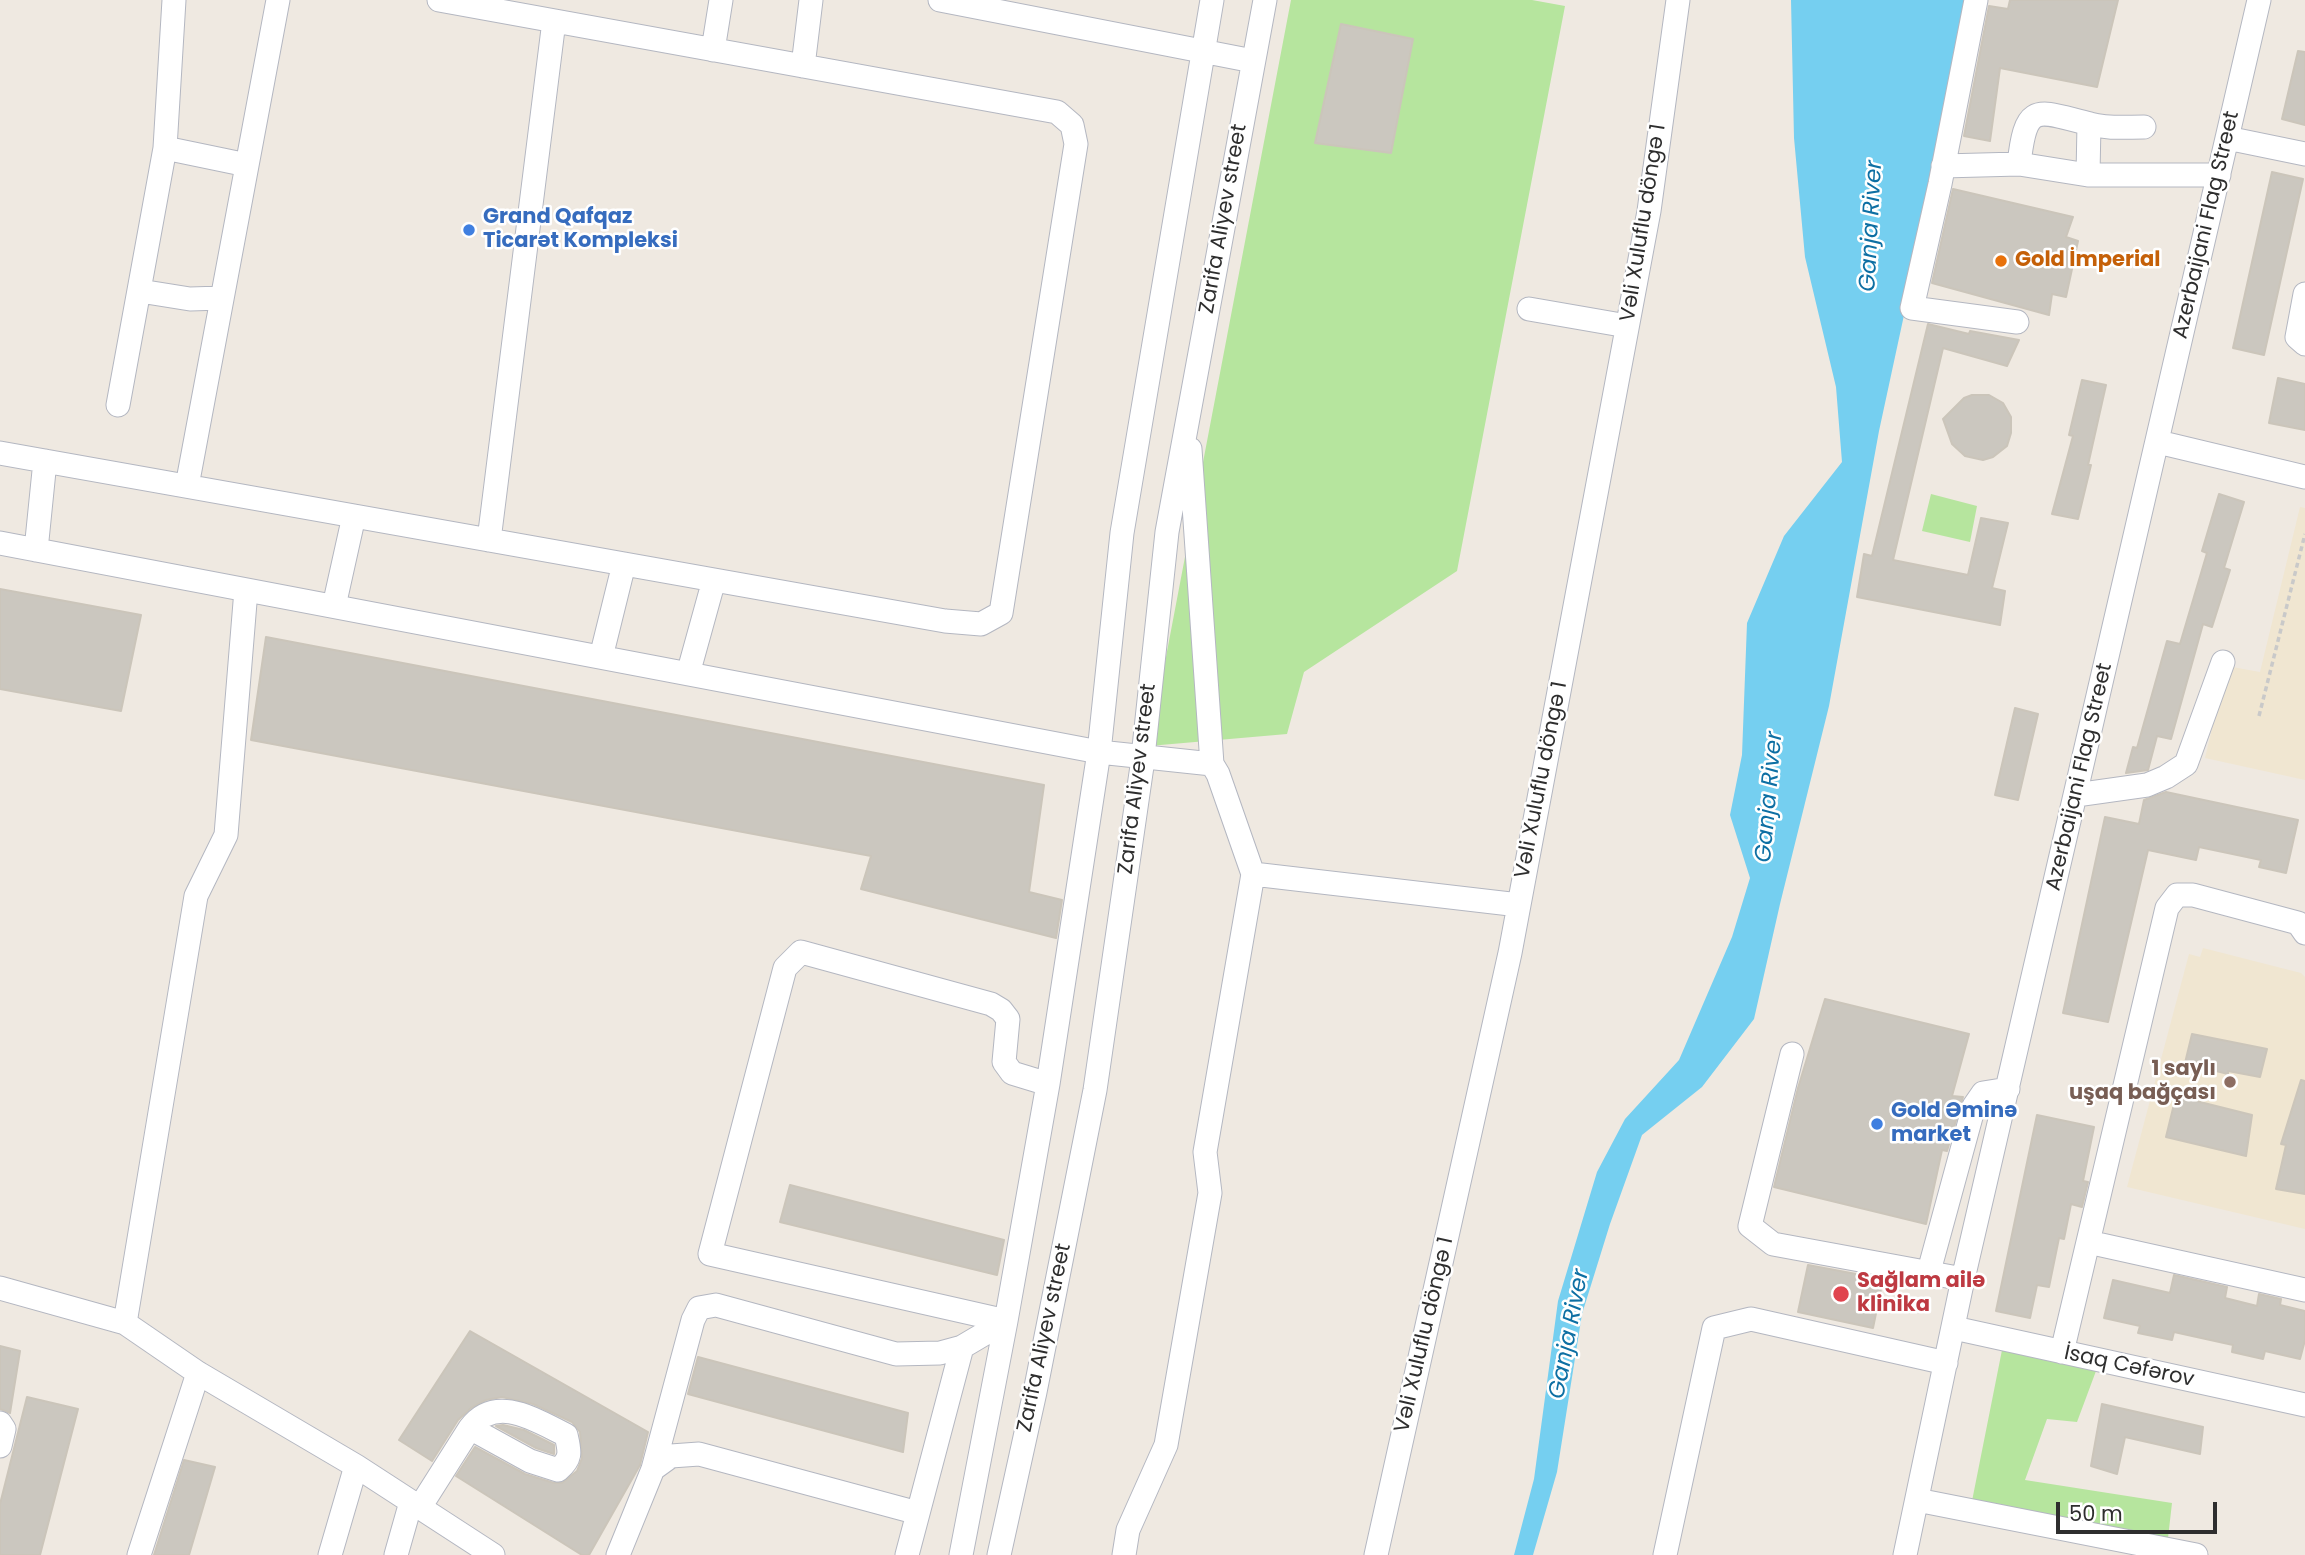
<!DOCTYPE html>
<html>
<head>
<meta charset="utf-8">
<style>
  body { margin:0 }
  #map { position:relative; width:2305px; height:1555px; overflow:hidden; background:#efe9e1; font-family:Poppins,sans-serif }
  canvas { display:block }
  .scale { position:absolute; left:2056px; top:1502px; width:161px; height:32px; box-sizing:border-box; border:4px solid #2e2e2e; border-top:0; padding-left:9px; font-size:21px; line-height:24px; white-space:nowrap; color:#2e2e2e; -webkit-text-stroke:5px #fff; paint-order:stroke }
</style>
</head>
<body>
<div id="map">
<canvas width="2305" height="1555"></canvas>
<div class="scale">50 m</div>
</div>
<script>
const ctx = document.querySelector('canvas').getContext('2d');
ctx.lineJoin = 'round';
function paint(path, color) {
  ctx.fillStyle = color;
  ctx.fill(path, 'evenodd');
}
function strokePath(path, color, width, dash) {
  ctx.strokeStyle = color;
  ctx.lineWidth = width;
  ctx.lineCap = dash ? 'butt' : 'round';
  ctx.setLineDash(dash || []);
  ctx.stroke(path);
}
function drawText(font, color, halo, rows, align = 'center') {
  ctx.font = font + ' Poppins,sans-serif';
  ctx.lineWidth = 5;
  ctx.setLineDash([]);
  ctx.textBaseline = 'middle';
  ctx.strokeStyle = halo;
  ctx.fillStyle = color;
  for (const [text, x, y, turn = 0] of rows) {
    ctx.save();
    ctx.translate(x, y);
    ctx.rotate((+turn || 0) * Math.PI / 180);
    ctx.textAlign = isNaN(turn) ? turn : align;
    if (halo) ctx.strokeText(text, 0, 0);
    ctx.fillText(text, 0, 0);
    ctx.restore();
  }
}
paint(new Path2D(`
  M2300,507l5,1v272l-100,-22 22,-92 33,6z
  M2203,948l98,25 4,4v252l-178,-42 62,-233 11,3z`), '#f0e6d1');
paint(new Path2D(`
  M1291,0h241l33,6 -108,565 -153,101 -17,62 -138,12z
  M1931,494l46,12 -7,36 -48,-11z
  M2002,1350l94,21 -19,51 -30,-3 -22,61 147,23 -4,35 -196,-37z`), '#b6e59e');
paint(new Path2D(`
  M1791,0h181l-93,431 -50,275 -49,198 -26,115 -52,68 -60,48 -32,89 -28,90 -25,158 -24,83h-19l20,-76 24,-178 39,-129 28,-53 54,-59 53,-123 18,-59 -20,-63 12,-60 5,-132 37,-87 58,-74 -6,-75 -31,-130 -11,-119z`), '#75cff0');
const building = new Path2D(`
  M2010,0h108l-21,87 -97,-19 -10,73 -26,-5 25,-130 19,3z
  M1341,24l72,15 -22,114 -76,-10z
  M2298,51l7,1v73l-23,-6z
  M2272,172l31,7 -39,176 -31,-7z
  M1953,189l120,28 -7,20 12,4 -12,56 -14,-3 -3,21 -117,-32z
  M1928,324l41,10 1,-3 49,9 -12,26 -64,-18 -50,212 75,15 13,-57 27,5 -16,65 13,3 -5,34 -143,-28 7,-43 8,2z
  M2278,378l27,6v46l-36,-7z
  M2082,380l24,5 -18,80h3l-13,54 -26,-5 21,-78 -4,-1z
  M1972,395h17l14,8 8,14v16l-4,13 -14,11 -10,3 -18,-4 -13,-12 -9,-25 21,-21z
  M2219,494l25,8 -20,66 6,2 -18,57 -9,-3 -32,115 -14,-3 -9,34 -22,3 7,-26 4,1 30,-107 13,3 27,-91 -5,-2z
  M0,589l141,26 -20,96 -121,-22z
  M266,637l778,148 -15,107 33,8 -6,38 -195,-49 10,-33 -620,-116z
  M2015,708l23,6 -20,86 -23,-5z
  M2166,792l132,28 -12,53 -27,-6 2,-7 -62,-13 -3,13 -48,-10 -40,172 -45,-9 42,-196 34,7 5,-24z
  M1825,999l144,35 -17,62 11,1 -16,54 -5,-1 -16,74 -152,-37 24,-99z
  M2192,1034l75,15 -7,28 -32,-6v3l-43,-11z
  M2301,1080l4,1v113l-29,-5 10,-44 -5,-1z
  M2176,1096l76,19 -6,41 -80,-19z
  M2037,1115l57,12 -11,54 5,1 -6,25 -11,-3 -7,35 -5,-1 -10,49 -12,-2 -7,33 -34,-7z
  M790,1185l214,55 -7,35 -217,-53z
  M1808,1265l75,14 -10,49 -75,-16z
  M2174,1275l53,12 -2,11 32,8 2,-12 22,5 -1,6 25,6v29l-5,19 -35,-8 -2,8 -31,-7 1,-7 -59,-13 -2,8 -34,-7 2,-7 -36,-8 9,-38 57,13z
  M470,1331l178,101 -8,33 -51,90h-7l-126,-79 19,-29 50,27 29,9h8l15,-12 5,-13 -2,-26 -8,-10 -39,-18 -31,-7 -16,3 -15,8 -13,12 -26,41 -33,-21z
  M0,1346l20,5 -10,62 -10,-4z
  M698,1357l210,56 -5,39 -215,-58z
  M27,1397l51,12 -38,146h-40v-51z
  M2102,1404l101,23 -3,27 -75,-17 -8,37 -26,-8z
  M503,1425l21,5 30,15v9l-18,-6 -40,-22z
  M184,1460l31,7 -26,88h-35z`);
paint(building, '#cbc7bf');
strokePath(building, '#cbc5ba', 2);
const minor = new Path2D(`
  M940,0l313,61
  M1976,0l-36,184 -28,124 105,14
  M713,50l8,-50
  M803,66l8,-66
  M2227,138l78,16
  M165,148l82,17
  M2019,164c7,-64 18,-53 71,-40 18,5 36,3 54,3
  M1943,166l76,-2 69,11h131
  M2088,175l1,-51
  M140,291l50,8 32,-1
  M2305,294l-8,43 8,7
  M1529,309l98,17
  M118,405l47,-257 9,-148
  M2158,442l147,35
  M1190,449l22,315
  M0,453l945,168 36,3 20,-11 75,-469 -4,-19 -15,-13 -618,-112
  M187,486l91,-486
  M489,540l65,-519
  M0,543l1099,209 113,12 6,10 35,100 266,31
  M36,550l9,-89
  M334,606l20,-90
  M601,657l23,-93
  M688,674l26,-94
  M2076,795l71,-10 19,-8 20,-13 37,-102
  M1792,1054l-42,172 23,18 190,35
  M2088,1242l217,48
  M1929,1271l45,-165 9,-13 25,-4
  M0,1288l125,35 73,50 158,93 137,89
  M1006,1321l-296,-67 75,-286 16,-16 190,52 10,6 7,9 -4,43 8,11 36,11
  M125,1323l71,-427 30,-61 20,-245
  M1954,1328l351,77
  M2062,1352l105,-444 10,-13h16l105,28 7,10
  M0,1423l4,6 -4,17
  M653,1469l40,-149 6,-12 17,-3 180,49 44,-1 22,-6 44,-26
  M1917,1500l279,55
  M420,1507l50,-79c26,-34 65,-8 96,7 4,17 6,23 -8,35l-28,-9 -60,-33
  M139,1555l59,-182
  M330,1555l26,-89
  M396,1555l15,-53
  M618,1555l35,-86 18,-13 28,-2 219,59
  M907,1555l55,-208
  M961,1555l45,-234 42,-237 51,-332 23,-219 90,-533
  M999,1555l36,-163 60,-302 47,-324 25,-234 98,-532
  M1124,1555l4,-25 38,-85 44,-252 -5,-41 48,-278
  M1376,1555l134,-602 139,-742 29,-211
  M1665,1555l49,-227 37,-9 195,44
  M1905,1555l58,-276 296,-1279`);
strokePath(minor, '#b4b7c1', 25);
strokePath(new Path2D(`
  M2259,716l46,-182`), '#c9c9c9', 3.5, [5, 3.5]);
strokePath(minor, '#fff', 23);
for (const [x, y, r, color] of [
  [469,230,7,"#3f7fe0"],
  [2001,261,7,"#e8710a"],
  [2230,1082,7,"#8d6e63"],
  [1877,1124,7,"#3f7fe0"],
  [1841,1294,9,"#e0444e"]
]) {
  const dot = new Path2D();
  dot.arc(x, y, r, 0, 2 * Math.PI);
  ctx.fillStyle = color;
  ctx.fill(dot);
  strokePath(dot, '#fff', 2.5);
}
drawText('bold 21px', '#366cbe', '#fff', [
  ["Grand Qafqaz",483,218],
  ["Ticarət Kompleksi",483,242],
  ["Gold Əminə",1891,1112],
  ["market",1891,1136]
], 'left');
drawText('21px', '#2e2e2e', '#fff', [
  ["Zarifa Aliyev street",1224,219,-80],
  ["Vəli Xuluflu döngə 1",1644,223,-81],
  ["Azerbaijani Flag Street",2207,225,-77],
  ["Azerbaijani Flag Street",2080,777,-77],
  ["Zarifa Aliyev street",1138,779,-83],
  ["Vəli Xuluflu döngə 1",1542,780,-79],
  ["Vəli Xuluflu döngə 1",1425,1335,-77],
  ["Zarifa Aliyev street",1045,1338,-78],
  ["İsaq Cəfərov",2129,1367,12]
]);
drawText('bold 21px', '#c56008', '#fff', [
  ["Gold İmperial",2015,261]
], 'left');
drawText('bold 21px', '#785e54', '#fff', [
  ["1 saylı",2216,1070],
  ["uşaq bağçası",2216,1094]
], 'right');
drawText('bold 21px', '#be3a42', '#fff', [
  ["Sağlam ailə",1857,1282],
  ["klinika",1857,1306]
], 'left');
drawText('italic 23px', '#0d6fa3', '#fff', [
  ["Ganja River",1872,226,-87],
  ["Ganja River",1770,797,-85],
  ["Ganja River",1570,1334,-79]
]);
</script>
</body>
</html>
